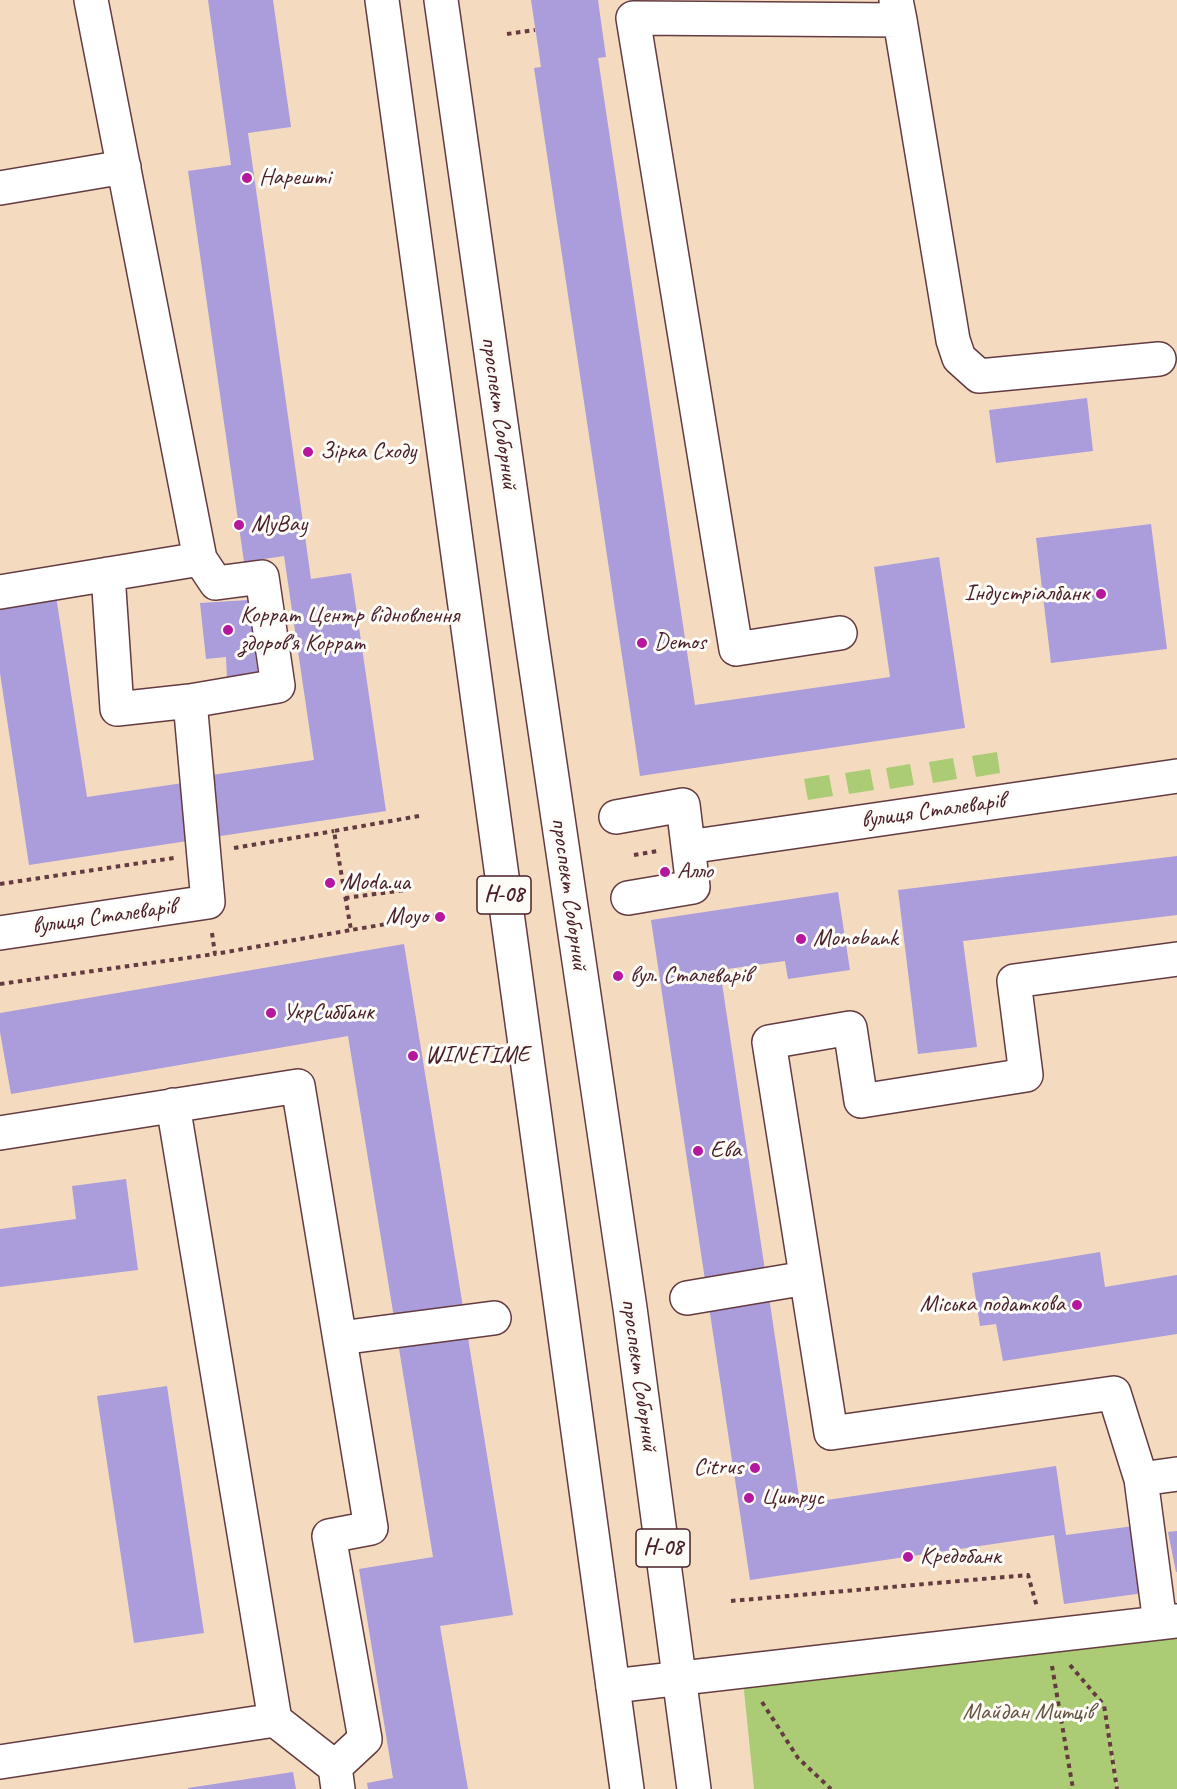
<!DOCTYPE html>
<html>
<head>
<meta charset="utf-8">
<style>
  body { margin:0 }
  canvas { display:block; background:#f4dbbf }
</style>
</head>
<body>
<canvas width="1177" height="1789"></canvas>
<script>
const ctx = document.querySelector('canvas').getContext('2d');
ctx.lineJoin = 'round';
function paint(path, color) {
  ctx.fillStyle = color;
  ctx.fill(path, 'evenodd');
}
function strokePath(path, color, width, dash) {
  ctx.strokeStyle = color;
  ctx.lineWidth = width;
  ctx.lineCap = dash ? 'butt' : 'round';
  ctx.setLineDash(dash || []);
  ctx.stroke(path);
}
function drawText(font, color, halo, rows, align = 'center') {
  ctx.font = font + ' Caveat,sans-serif';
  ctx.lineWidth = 6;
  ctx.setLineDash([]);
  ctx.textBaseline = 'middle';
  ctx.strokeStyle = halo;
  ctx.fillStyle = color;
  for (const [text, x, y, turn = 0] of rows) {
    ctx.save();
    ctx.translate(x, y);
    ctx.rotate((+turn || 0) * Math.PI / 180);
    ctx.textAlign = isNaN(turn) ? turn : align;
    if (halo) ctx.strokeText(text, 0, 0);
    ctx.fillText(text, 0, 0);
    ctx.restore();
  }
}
paint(new Path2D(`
  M997,752l3,21 -24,4 -4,-21z
  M953,758l4,21 -24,4 -4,-21z
  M910,764l4,21 -24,4 -4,-21z
  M870,769l4,21 -25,4 -4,-21z
  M829,775l4,21 -25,4 -4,-21z
  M1177,1621v168h-59l-17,-106 16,106h-363l-12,-118z`), '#abcc74');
paint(new Path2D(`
  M208,0h65l18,127 -43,6 63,446 40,-6 35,238 -357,54 -29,-192v-69l56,-8 31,201 96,-14 22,-7 109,-16 -30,-204 -40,6 -56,-391 43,-6z
  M531,0h67l8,57 -8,1 97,647 195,-28 -16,-110 65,-10 26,171 -325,48 -106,-708 7,-1z
  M1087,398l6,53 -97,12 -7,-53z
  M1151,524l16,125 -116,14 -15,-125z
  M248,600l10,75 -31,3 -1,-21 -20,2 -6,-56z
  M1177,856v59l-214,26 14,106 -59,7 -20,-164z
  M838,892l12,78 -62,9 -3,-18 -65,9 80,534 256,-38 10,69 75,-10 10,67 -87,12 -10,-69 -304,45 -99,-660z
  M404,944l109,671 -73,11 28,163h-100l-1,-6 26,-5 -34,-209 74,-12 -85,-521 -337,58 -11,-62v-19z
  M126,1179l12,91 -138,17v-58l76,-10 -4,-33z
  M1100,1252l5,35 72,-12v59l-174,27 -7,-37 -16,2 -8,-53z
  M167,1386l37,247 -70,10 -37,-247z
  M1177,1531v41h-1l-8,-40z
  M293,1772l3,17h-108v-1z`), '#ab9cdc');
const minor = new Path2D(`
  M900,20l53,320 6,18 20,18 180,-17
  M0,188l124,-21
  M108,574l9,135 73,-8
  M0,592l200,-33
  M840,633l-104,16 -103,-631 267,2 -4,-20
  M616,817l67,-12 10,82 -65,11
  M688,847l489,-71
  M0,933l208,-31 -18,-201 88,-15 -16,-109 -46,6 -16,-24 -109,-559
  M173,1105l102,615 60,47
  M0,1133l298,-47 73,442 -42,8 36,203 -30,28 3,22
  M687,1298l119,-20
  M340,1338l154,-20
  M1141,1479l36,-5
  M1160,1623l-19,-144 -27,-86 -283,40 -62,-391 81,-14 11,73 165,-26 -12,-94 163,-22
  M613,1686l564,-65
  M0,1762l275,-42`);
const major = new Path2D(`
  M382,0l245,1789
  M441,0l89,628 100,680 64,481`);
strokePath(minor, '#643b41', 36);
strokePath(major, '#643b41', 36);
strokePath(new Path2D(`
  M507,34l28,-4
  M419,816l-85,15 17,99 83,-14
  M234,848l100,-17
  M634,855l24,-4
  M0,884l174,-26
  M345,898l60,-8
  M212,933l3,21 136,-24
  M0,984l215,-30
  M731,1601l297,-26 9,32
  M1070,1665l34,40 13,84
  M1052,1666l21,123
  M762,1702l36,56 33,31`), '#643b41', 4, [4.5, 4.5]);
strokePath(minor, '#fff', 33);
strokePath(major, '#fff', 33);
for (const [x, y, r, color] of [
  [247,178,6,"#b5179e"],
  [308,452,6,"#b5179e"],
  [239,525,6,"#b5179e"],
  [1101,594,6,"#b5179e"],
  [228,630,6,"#b5179e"],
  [642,643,6,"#b5179e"],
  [665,872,6,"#b5179e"],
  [330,883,6,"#b5179e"],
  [440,917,6,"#b5179e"],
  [801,939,6,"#b5179e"],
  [618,976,6,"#b5179e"],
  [271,1013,6,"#b5179e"],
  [413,1056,6,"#b5179e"],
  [698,1151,6,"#b5179e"],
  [1077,1305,6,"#b5179e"],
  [755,1468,6,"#b5179e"],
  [749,1498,6,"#b5179e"],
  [908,1557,6,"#b5179e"]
]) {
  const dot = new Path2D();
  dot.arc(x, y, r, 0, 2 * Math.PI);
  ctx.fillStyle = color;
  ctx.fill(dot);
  strokePath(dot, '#fdfcf7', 2);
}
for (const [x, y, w] of [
  [504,895,54],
  [663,1548,54]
]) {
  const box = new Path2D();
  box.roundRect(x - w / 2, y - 19, w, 38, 4.5);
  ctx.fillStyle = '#fdfcf7';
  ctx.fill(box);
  strokePath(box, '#4a1f2b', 1.5);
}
drawText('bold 22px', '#4a1f2b', null, [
  ["Н-08",504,895],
  ["Н-08",663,1548]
]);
drawText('24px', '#4a1f2b', '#fdfcf7', [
  ["Нарешті",259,178],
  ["Зірка Сходу",320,452],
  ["MyBay",251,525],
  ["Індустріалбанк",1089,594,"right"],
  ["Коррат Центр відновлення",240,616],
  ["здоров'я Коррат",240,644],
  ["Demos",654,643],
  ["Алло",677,872],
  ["Moda.ua",342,883],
  ["Moyo",428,917,"right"],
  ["Monobank",813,939],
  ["вул. Сталеварів",630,976],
  ["УкрСиббанк",283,1013],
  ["WINETIME",425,1056],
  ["Ева",710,1151],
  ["Міська податкова",1065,1305,"right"],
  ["Citrus",743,1468,"right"],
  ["Цитрус",761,1498],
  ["Кредобанк",920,1557]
], 'left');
drawText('24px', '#4a1f2b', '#fdfcf7', [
  ["проспект Соборний",499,413,82],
  ["вулиця Сталеварів",933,811,-8],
  ["проспект Соборний",569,894,82],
  ["вулиця Сталеварів",104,917,-8],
  ["проспект Соборний",639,1375,82]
]);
drawText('24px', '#675341', '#fdfcf7', [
  ["Майдан Митців",1028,1713]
]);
</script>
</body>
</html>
